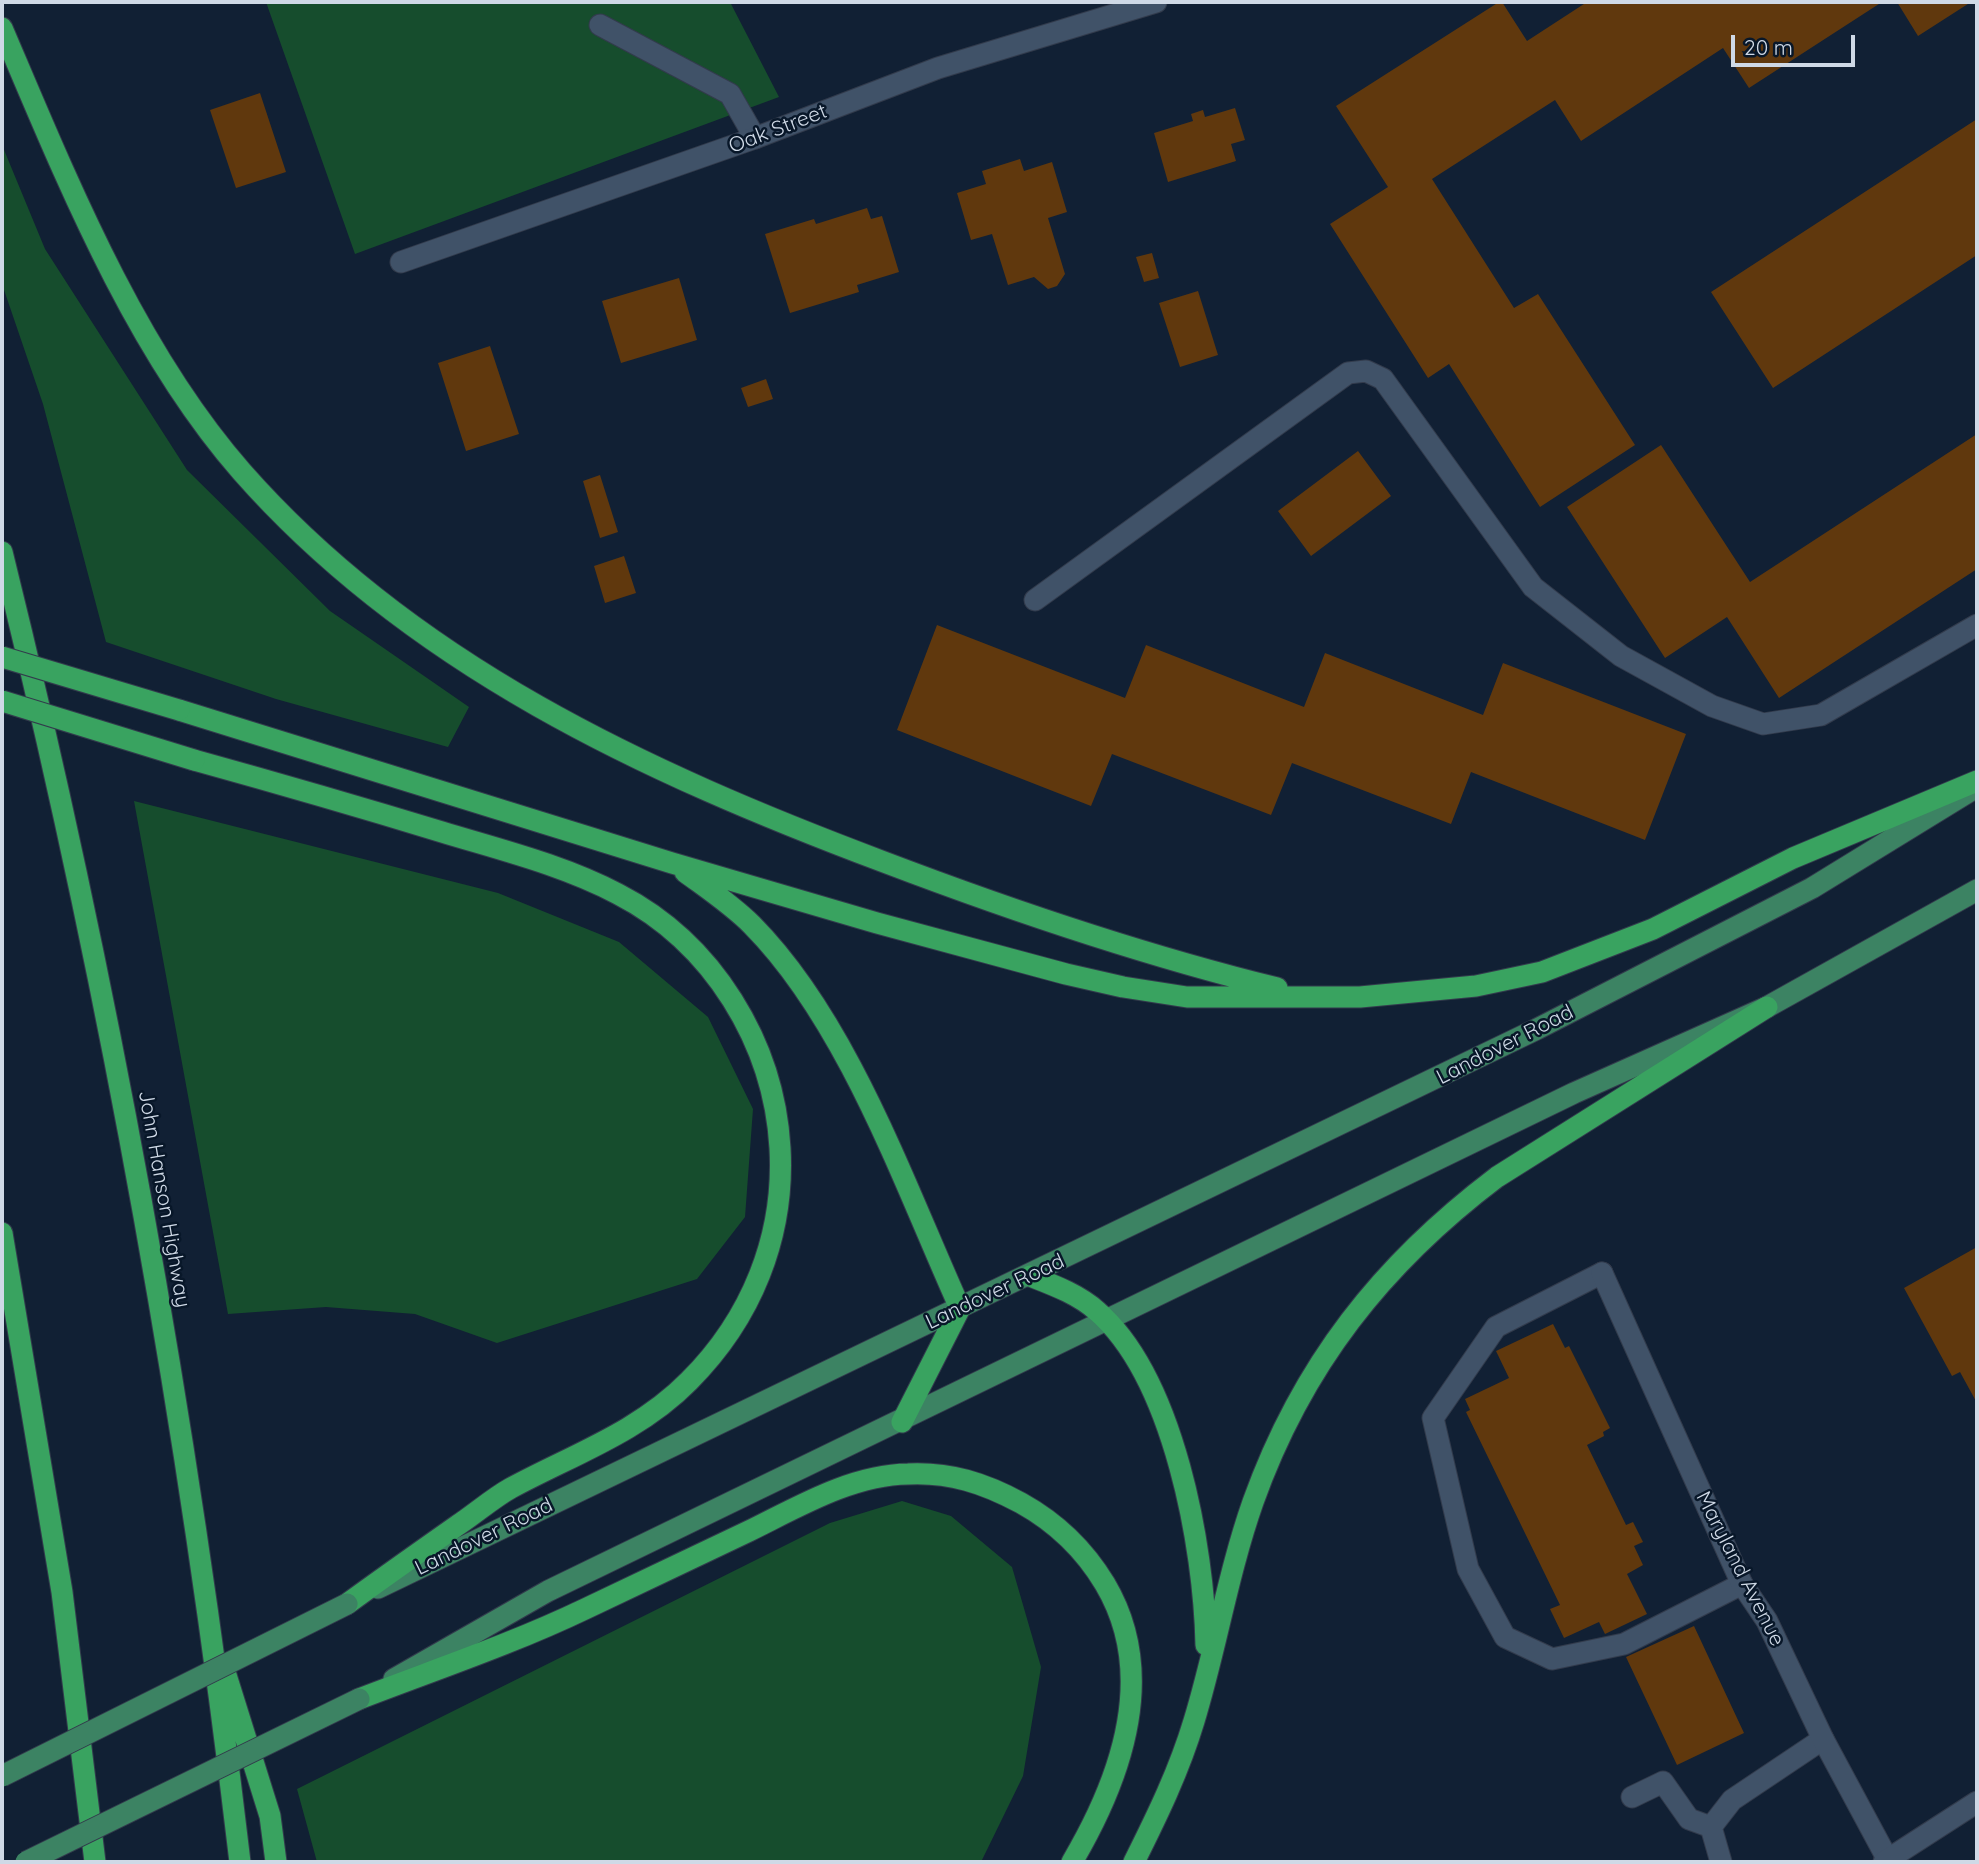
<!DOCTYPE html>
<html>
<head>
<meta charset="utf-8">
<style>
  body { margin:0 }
  #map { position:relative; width:1979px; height:1864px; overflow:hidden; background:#112034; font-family:Quicksand,sans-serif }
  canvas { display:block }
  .frame { position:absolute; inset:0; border:4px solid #cfd9e6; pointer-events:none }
  .scale { position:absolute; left:1731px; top:35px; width:124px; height:32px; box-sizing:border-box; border:4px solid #cfd9e6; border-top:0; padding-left:9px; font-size:21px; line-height:24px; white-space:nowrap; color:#cfd9e6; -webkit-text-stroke:5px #081729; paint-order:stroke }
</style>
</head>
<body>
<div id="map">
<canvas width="1979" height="1864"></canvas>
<div class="frame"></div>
<div class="scale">20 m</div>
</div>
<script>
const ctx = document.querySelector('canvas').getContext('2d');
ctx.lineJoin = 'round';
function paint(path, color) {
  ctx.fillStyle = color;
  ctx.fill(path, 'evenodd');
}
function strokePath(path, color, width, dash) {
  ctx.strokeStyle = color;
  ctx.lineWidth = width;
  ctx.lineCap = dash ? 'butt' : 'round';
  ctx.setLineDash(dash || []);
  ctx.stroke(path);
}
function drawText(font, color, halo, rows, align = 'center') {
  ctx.font = font + ' Quicksand,sans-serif';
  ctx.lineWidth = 5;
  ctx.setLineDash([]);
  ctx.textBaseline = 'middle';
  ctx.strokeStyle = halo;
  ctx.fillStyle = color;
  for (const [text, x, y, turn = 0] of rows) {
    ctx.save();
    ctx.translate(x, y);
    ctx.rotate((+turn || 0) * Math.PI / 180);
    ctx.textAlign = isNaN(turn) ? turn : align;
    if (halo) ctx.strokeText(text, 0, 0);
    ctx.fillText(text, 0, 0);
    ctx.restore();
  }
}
paint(new Path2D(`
  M266,2h464l49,95 -424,157z
  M2,145l43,104 142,221 143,141 139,96 -21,40 -172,-48 -170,-57 -63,-238 -41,-120z
  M134,801l364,92 121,49 89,75 45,92 -8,108 -48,62 -200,64 -82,-29 -89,-7 -98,7z
  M902,1501l49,15 61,51 29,100 -18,109 -42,86h-664l-20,-73 533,-266z`), '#164d2d');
paint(new Path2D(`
  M1499,2h3l25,39 60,-39h295l-133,86 -26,-40 -142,93 -26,-41 -123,79 82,129 24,-14 97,151 -95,62 -91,-143 -21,14 -98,-154 58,-37 -52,-81z
  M1897,2h74l-53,34z
  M260,93l26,79 -50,16 -26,-78z
  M1235,108l10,32 -14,4 5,17 -68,21 -14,-49 39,-12 -2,-7 12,-4 2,7z
  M1977,119v136l-204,133 -62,-96z
  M1020,159l4,12 28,-9 15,50 -19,6 17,56 -8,12 -9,3 -14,-12 -26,8 -16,-51 -21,6 -14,-47 29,-9 -4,-13z
  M867,208l4,11 11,-3 17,56 -42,13 2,7 -69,21 -25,-79 49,-15 2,5z
  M1152,253l7,25 -15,4 -8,-25z
  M679,278l18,62 -76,23 -19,-62z
  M1198,291l20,64 -38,12 -21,-64z
  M490,346l29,88 -53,17 -28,-88z
  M766,379l7,20 -25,8 -7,-19z
  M1977,434v135l-198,129 -52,-81 -62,41 -98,-151 94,-62 89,137z
  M1358,451l33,45 -80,60 -33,-45z
  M600,475l18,57 -18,6 -17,-57z
  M624,556l12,37 -31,10 -11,-37z
  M937,625l188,73 21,-53 158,62 21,-54 158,62 20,-52 183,71 -41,106 -174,-68 -20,52 -159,-61 -21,52 -159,-61 -21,52 -194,-76z
  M1977,1247v156l-17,-31 -8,4 -48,-88z
  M1553,1324l12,24 4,-2 41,82 -7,4 1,4 -17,9 39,80 7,-3 10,20 -9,4 9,19 -16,9 20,40 -42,20 -6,-12 -35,16 -14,-29 10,-4 -94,-193 4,-2 -5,-11 44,-21 -13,-27z
  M1694,1626l50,107 -67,32 -51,-108z`), '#60380d');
const service = new Path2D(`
  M600,25l130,69 25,44
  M1035,600l313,-227 18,-2 17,8 150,208 88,69 91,50 51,18 58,-9 156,-90
  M1602,1273l-106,54 -63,91 35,151 37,68 47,22 72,-15 118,-60
  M1632,1797l31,-15 26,37 22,8
  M1721,1862l-10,-35 21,-27 91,-61`);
const minor = new Path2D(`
  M401,262l354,-124 183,-70 218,-66
  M1602,1273l140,311 25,37 56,118 65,121`);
const tertiary = new Path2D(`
  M1884,1862l93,-60`);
const primary = new Path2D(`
  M378,1588l1159,-559 275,-141 158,-97
  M394,1679l154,-88 1026,-498 193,-86 210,-117`);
const motorway = new Path2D(`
  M2,28c64,150 132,321 240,444 170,193 405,301 642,390 129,49 259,93 393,126
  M2,552c107,431 186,869 238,1310
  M179,710l493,153 205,60 189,51 57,13 64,10h173l116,-11 66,-14 111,-43 140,-71 184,-77
  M194,760c83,23 166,47 248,72 59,18 121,33 176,62 95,49 156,149 162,254 5,89 -29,171 -91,233 -50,51 -117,74 -178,107 -18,10 -35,25 -53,37 -37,26 -74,52 -111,79
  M685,872c23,17 47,33 67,53 96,97 152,259 208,383l-58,114
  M2,1233l60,359 33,270
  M1030,1276c23,9 48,18 67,35 77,67 107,236 109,334
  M225,1672l45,144 6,46
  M359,1699c75,-29 153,-55 226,-90 55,-26 109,-52 164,-78 49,-24 102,-56 159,-57 42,-2 76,9 113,29 36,20 63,46 84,81 54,91 16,195 -33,278
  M1134,1862c23,-46 45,-91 60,-141 22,-72 34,-148 59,-219 49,-137 129,-238 244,-325l270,-170`);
strokePath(service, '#323b4c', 23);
strokePath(minor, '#323b4c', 23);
strokePath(tertiary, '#323b4c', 23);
strokePath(primary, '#323b4c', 23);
strokePath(motorway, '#323b4c', 23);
strokePath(service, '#405268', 21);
strokePath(minor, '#405268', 21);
strokePath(tertiary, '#405268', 21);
strokePath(primary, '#3c8363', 21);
strokePath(motorway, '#39a360', 21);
const primaryBridge = new Path2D(`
  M2,1776l345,-172
  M26,1862l333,-163`);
const motorwayBridge = new Path2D(`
  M2,657l177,53
  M2,701l192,59`);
strokePath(primaryBridge, '#323b4c', 23, []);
strokePath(motorwayBridge, '#323b4c', 23, []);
strokePath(primaryBridge, '#3c8363', 21);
strokePath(motorwayBridge, '#39a360', 21);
drawText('21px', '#cfd9e6', '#081729', [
  ["Oak Street",778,129,-21],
  ["Landover Road",1505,1045,-27],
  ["John Hanson Highway",164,1199,80],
  ["Landover Road",995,1292,-25],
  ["Landover Road",484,1537,-26],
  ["Maryland Avenue",1740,1569,63]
]);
</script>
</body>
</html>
